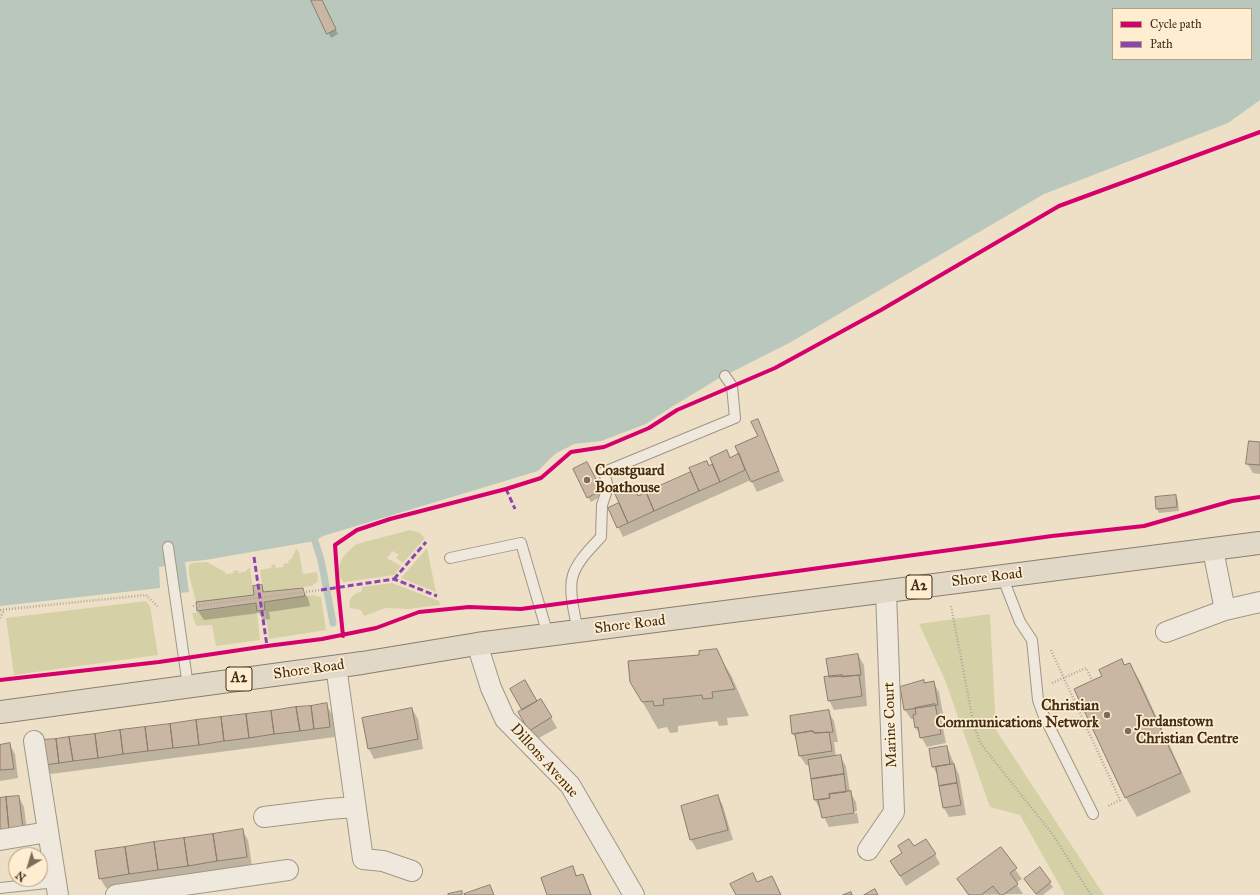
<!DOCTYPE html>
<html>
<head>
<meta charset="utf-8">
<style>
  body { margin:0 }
  #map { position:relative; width:1260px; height:895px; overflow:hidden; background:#eee0c7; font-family:"IM FELL Great Primer",serif }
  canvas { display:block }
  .legend { position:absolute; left:1112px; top:8px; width:140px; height:52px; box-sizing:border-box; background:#feedd1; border:1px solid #b3a186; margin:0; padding:5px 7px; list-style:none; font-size:12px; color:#422e16 }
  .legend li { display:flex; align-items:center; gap:8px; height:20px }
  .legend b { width:20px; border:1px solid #b3a186 }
  .north { position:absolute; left:8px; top:847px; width:40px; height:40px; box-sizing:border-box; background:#feedd1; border:1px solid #b3a186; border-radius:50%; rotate:218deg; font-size:11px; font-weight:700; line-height:16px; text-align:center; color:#422e16 }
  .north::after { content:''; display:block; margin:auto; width:14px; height:18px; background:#7e6c54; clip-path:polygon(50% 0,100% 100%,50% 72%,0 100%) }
</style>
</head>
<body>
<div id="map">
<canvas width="1260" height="895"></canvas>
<ul class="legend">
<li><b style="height:5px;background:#d6006c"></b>Cycle path</li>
<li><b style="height:5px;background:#8e44ad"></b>Path</li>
</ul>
<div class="north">N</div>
</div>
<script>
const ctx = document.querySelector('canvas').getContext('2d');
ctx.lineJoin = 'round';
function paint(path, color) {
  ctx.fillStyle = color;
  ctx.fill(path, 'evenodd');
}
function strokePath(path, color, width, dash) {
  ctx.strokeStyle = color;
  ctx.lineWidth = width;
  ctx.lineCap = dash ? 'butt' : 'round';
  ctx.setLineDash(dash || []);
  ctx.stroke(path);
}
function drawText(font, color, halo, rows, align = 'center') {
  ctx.font = font + ' "IM FELL Great Primer",serif';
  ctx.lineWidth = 3.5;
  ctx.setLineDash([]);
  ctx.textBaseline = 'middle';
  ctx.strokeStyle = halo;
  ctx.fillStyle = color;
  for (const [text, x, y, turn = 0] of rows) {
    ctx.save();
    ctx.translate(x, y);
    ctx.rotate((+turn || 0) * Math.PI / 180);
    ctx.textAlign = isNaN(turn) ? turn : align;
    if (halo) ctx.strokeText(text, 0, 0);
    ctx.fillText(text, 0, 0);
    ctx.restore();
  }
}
paint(new Path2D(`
  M410,530l10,3 5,5 -22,25 -7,-5 3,-3 -6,-4 -6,7 14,8 -7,9 -50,7 -3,-3c-7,-14 5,-28 16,-35z
  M427,548l9,44 -35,-14z
  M296,549l3,3 4,22 14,-2 1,9 -6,5 -49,6 -3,-22 11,-2 1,-3 3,-1 1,4 8,-1 -1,-3 6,-1 -1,-2 4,-3z
  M207,562l18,10 1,2 8,-1 -1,-2 5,-1 1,3 8,-2v-2l3,-1 4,27 -58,7 -7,-27v-10l3,-2z
  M392,583l47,18 1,4 -32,4 -22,-1 -22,8 -3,-6 -11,-2c-3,-10 4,-14 12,-17v-4z
  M313,595l8,2 5,33 -57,9 -5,-37z
  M146,601l4,5 8,49 -144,20 -8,-57z
  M256,603l4,37 -44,6 -4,-21 -16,1 -4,-13z
  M990,614l6,116 108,165h-39l-45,-80 -30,-8 -45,-127 -26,-56z`), '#d6d0a7');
paint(new Path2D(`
  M0,0h1260v100l-32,23 -184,71 -253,148 -75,38 -46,28 -24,16 -45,17 -27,3 -19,10 -17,17 -215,65 -8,5 -110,19 -20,2 4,30 -9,1 -6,-28 -15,2 1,21 -160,18zM1113,9h138v50h-138z`), '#b9c7bc');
paint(new Path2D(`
  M312,0h9l17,34 -7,4z
  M757,420l27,61 -27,11 -6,-12 -128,57 -14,-29 11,-5 13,-16 6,9 101,-42 19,-17z
  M1260,443v31l-7,-1 -6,-10z
  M589,468l14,27 -12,7 -3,-5z
  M1176,496l2,5 1,10 -20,2 -2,-4z
  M261,586l4,7 37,-4 6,9 2,8 -41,6 1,7 -7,1 -4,-7 -55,7 -6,-9 57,-15z
  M716,650l16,27 17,39 -22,2 1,7 -9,1 -2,-5 -39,5v6l-8,1 -3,-6 -9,2 -27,-47z
  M858,655l6,10 3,41 -33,4 -5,-10 1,-23z
  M1130,664l11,19 50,109 -54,25 -11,-19 -50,-109z
  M525,681l12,21 4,-2 16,28 -22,12 -16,-28 4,-2z
  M923,681l2,3 8,-2 6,10 4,22 -3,-1 6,30 -19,4 -11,-19 -2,-9h-3l-6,-9z
  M326,704l6,10 3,23 -284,37 -5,-10z
  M412,709l6,10 5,30 -49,10 -5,-10z
  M828,711l6,10 4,21h-4l2,15 4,-1 6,10 4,26 6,10 1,9 -32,5v2l32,-5 2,10 -30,4 -14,-27 -5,-35h-4l-6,-9 -2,-14 -5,-8 -2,-17z
  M10,745l5,9 3,24 -18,3v-35z
  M947,747l12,28 7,40 -17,2 -5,-9 -6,-32 -5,-9 -3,-17z
  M718,796l5,10 10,34 -36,10 -6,-10 -9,-34z
  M19,797l5,10 4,32 -28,-40z
  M242,830l6,10 4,26 -146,22 -6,-10z
  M913,848l22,7 5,9 -34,22 -9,-15z
  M1000,848l22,31 -6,4 7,11 -55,1 -10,-15z
  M572,868l6,9 5,-2 9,20h-44z
  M1039,869l14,18 -10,8h-6l-12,-16z`), '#0003');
strokePath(new Path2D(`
  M315,541l6,19 12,63`), '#b9c7bc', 7);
const building = new Path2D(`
  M311,0h11l14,29 -9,5z
  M758,419l21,52 -28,11 -16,-36 23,-10 -7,-14z
  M1249,441l11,1v23l-14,-1z
  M727,450l3,8 9,-5 6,17 -25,12 -10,-24z
  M707,461l2,5 3,-2 8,18 -21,9 -10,-23z
  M587,462l15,28 -15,8 -14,-29z
  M691,472l8,19 -45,20 -8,-19z
  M634,486l4,10 8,-4 8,19 -26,12 -13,-29z
  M1176,495l1,12 -21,2 -1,-12z
  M619,503l9,20 -11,5 -9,-20z
  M262,585l1,7 40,-4 2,8 -41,6 1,8 -8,1 -1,-8 -59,8 -1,-9 58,-7 -1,-9z
  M717,649l18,40 -23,3 1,6 -10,1 -1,-4 -39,4 1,6 -10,1 -1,-5 -11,1 -12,-20 -2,-21 71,-6v-4z
  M858,654l3,21 -32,2 -3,-18z
  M1122,659l2,6 6,-2 51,110 -56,25 -51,-109 28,-13 -3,-6z
  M842,675v2l17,-2 3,21 -34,5 -4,-24z
  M525,680l12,21 -15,9 -12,-21z
  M924,680v3l10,-2 4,24 -34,5 -4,-23z
  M541,699l11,18 -23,14 -11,-19z
  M327,703l3,24 -16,2 -3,-23z
  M935,704l6,30 -21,4 -2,-11 -3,1 -2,-13 3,-1 -1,-6z
  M311,706l3,23 -14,2 -4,-24z
  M296,707l4,24 -26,3 -3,-23z
  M412,708l6,31 -50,10 -6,-31z
  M829,710l4,22 -19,1 -1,-2 -21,3 -2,-18z
  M271,711l3,23 -25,4 -3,-24z
  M246,714l3,24 -25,3 -3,-24z
  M221,717l3,24 -25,4 -3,-25z
  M196,720l3,25 -26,3 -3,-24z
  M170,724l3,24 -25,3 -3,-24z
  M145,727l3,24 -25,3 -3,-24z
  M120,730l3,24 -25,4 -3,-24z
  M813,731l1,2 15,-1 3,19 -33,5 -4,-22z
  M95,734l3,24 -25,3 -4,-24z
  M69,737l4,24 -14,2 -3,-24z
  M56,739l3,24 -14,2 -3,-25z
  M10,743l4,26 -14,1v-25z
  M947,746l3,18 -18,3 -3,-18z
  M841,755l3,19 -33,5 -3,-19z
  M954,764l3,19 -18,3 -3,-19z
  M844,774l2,18 -17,2 1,4 -16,2 -3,-21z
  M957,783l4,22 -18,3 -4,-22z
  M851,791l3,22 -32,5 -4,-18 12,-2 -1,-4z
  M718,795l10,35 -38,10 -9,-34z
  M19,796l4,33 -14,2 -3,-34z
  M6,797l3,34 -9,1v-34z
  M243,829l4,28 -30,4 -4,-27z
  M213,834l4,27 -29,5 -4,-28z
  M184,838l4,28 -30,4 -4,-28z
  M909,839l5,7 12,-7 10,15 -36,22 -10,-15 12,-8 -4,-7z
  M154,842l4,28 -29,4 -4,-27z
  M125,847l4,27 -30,5 -4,-28z
  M1001,847l16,21 -7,5 8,11 -15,11h-3l-7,-9 -12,9h-12l-12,-16z
  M573,866l3,10 7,-2 8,21h-44l-6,-17z
  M1040,867l11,15 -15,12 -12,-15z
  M753,873l4,9 15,-6 9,19h-45l-6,-11z
  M490,885l4,10h-29l-1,-1z
  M875,889l3,6h-14z
  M462,891v4h-14v-1z
  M851,892l1,3h-9z`);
paint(building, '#cab7a3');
strokePath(building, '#887e6d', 1);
const lane = new Path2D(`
  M168,547l20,139
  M450,558l71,-15 27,92
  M1002,576l18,46 12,18 6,60 5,14 50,100
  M578,631c-3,-15 -10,-41 -5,-56 5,-15 18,-27 28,-38l1,-32 6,-18 -4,-15 131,-54 -3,-32 -7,-10
  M0,888l56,-6`);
const street = new Path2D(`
  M1213,550l12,60
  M1166,632l59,-22 35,-8
  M477,644l14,44 14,31 65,66 64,110
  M336,666l27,193 20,2 29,10
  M34,741l24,154
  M264,817l65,-8 26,-2
  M0,840l48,-8
  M868,850l26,-38 -8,-220
  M116,895l172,-25`);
const highway = new Path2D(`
  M0,712l362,-49 115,-19 783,-101`);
strokePath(lane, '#a09685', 12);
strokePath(street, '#a09685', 22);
strokePath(highway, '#887e6d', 24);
strokePath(new Path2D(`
  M193,606l128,-16
  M951,606l23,120 7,18 72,91 38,60
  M0,610l146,-15 13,13
  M0,618l4,-8
  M1051,650l69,150 -12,6
  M1052,683l34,-15 6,12`), '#afa89c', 2.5, [1, 2]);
strokePath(lane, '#efe8dc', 10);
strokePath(street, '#efe8dc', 20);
strokePath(highway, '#e2d8c7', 22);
strokePath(new Path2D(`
  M506,489l9,20
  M254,557l13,89
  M394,579l32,-37
  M321,590l73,-11 43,17`), '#8e44ad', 3, [6, 3]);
strokePath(new Path2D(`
  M343,636l-5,-49 -3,-42 22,-15 33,-11 116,-30 35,-11 30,-26 33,-5 45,-19 28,-18 98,-42 106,-58 178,-104 201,-74
  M0,680l159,-18 108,-16 55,-7 54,-11 43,-16 50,-5 52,2 531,-73 92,-10 88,-25 28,-4`), '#d6006c', 4);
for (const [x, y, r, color] of [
  [587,480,4,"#7e6c54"],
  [1107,715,4,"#7e6c54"],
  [1128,731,4,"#7e6c54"]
]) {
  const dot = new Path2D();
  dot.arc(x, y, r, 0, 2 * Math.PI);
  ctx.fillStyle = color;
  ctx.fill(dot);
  strokePath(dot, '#feedd1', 1.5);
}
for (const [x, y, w] of [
  [919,587,26],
  [239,679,26]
]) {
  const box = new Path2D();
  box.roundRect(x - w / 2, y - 12, w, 24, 3);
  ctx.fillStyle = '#feedd1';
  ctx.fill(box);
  strokePath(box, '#422e16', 1);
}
drawText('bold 14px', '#422e16', null, [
  ["A2",919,587],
  ["A2",239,679]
]);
drawText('bold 15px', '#422e16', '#feedd1', [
  ["Coastguard",595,471],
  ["Boathouse",595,488],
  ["Christian",1099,706,"right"],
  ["Communications Network",1099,723,"right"],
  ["Jordanstown",1136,722],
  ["Christian Centre",1136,739]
], 'left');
drawText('15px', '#422e16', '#feedd1', [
  ["Shore Road",987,578,-7],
  ["Shore Road",630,625,-7],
  ["Shore Road",309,670,-8],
  ["Marine Court",891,725,-92],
  ["Dillons Avenue",544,761,48]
]);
</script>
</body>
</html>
